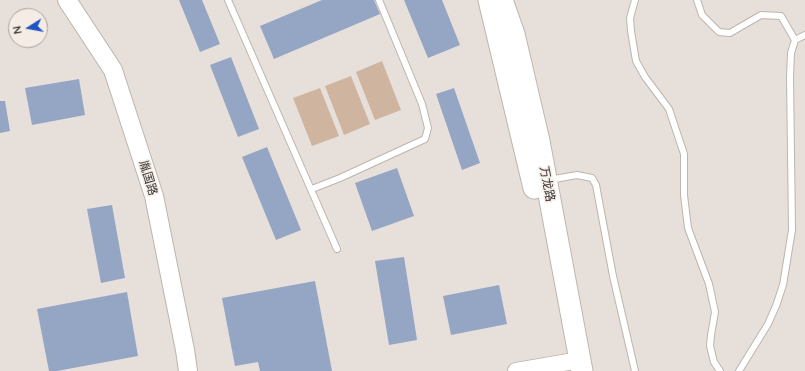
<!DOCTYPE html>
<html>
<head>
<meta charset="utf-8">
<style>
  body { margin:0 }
  #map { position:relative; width:805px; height:371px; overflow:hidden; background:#e7dfd9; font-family:Quicksand,sans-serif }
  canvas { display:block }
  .north { position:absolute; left:8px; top:8px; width:40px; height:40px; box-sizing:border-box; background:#f5ece6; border:1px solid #aaa49f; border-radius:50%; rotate:259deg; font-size:11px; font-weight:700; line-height:16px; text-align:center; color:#3a3734 }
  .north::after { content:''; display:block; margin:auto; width:14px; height:18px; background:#2054c1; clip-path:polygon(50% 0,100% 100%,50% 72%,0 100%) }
</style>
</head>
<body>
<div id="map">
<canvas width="805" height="371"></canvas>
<div class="north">N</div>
</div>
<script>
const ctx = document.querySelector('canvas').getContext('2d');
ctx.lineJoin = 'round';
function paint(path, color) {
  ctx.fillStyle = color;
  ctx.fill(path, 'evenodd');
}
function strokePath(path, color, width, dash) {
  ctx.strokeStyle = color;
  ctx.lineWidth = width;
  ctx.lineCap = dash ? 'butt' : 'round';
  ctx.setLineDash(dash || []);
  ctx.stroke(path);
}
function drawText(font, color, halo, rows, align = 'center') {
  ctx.font = font + ' Quicksand,"Noto Sans SC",sans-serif';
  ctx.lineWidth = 3;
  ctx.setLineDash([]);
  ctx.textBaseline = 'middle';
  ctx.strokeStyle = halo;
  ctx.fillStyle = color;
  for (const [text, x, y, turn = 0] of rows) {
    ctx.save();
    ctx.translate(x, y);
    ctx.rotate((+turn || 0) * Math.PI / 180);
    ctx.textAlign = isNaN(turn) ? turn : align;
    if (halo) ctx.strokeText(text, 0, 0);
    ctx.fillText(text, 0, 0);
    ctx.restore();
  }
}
paint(new Path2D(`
  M382,61l19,49 -26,10 -19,-48z
  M351,76l19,48 -26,11 -19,-49z
  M320,88l19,48 -27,10 -19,-48z`), '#cfb5a0');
paint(new Path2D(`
  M179,0h23l18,44 -20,8z
  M322,0h52l6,14 -106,45 -14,-33z
  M404,0h38l18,45 -32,13z
  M231,57l28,72 -21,8 -28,-72z
  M79,79l6,36 -53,10 -7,-37z
  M454,88l26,75 -18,7 -26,-76z
  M0,101h5l5,30 -10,2z
  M267,147l34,83 -25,10 -34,-83z
  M397,168l17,48 -42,15 -17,-48z
  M112,205l13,73 -24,5 -14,-74z
  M404,257l13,83 -28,5 -14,-84z
  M315,281l17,90h-72l-2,-9 -23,4 -13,-68z
  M499,285l8,39 -56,11 -8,-39z
  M127,292l11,64 -81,15h-8l-12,-62z`), '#95a6c5');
const service = new Path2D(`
  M228,0l109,249
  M635,0l-5,18 1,13 5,30 9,16 24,32 15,45v41l4,33 21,56 6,28 -4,23 -1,11 4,16 6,9
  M697,0l5,15 17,17 11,1 31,-18 20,1 14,24
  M549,180l28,-5 15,3 4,7 17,91 22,95
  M312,189l28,-11 85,-39 3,-11 -6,-24 -43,-104
  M739,371l29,-47 8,-18 7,-21 9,-55 -2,-153 1,-24 4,-13 10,-5`);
const tertiary = new Path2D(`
  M516,371l64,-11`);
const secondary = new Path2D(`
  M67,0l46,70 41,126 31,154 3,21`);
const trunk = new Path2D(`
  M489,0l45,188
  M502,0l12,34 25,107 43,230`);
strokePath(service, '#bdb5af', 8);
strokePath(tertiary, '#bdb5af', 18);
strokePath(secondary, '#bdb5af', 20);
strokePath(trunk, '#bdb5af', 23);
strokePath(service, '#fff', 6);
strokePath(tertiary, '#fff', 16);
strokePath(secondary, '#fff', 18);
strokePath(trunk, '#fff', 21);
drawText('12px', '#3a3734', '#f5ece6', [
  ["胤国路",148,178,73],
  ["万龙路",547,184,79]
]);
</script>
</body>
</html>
